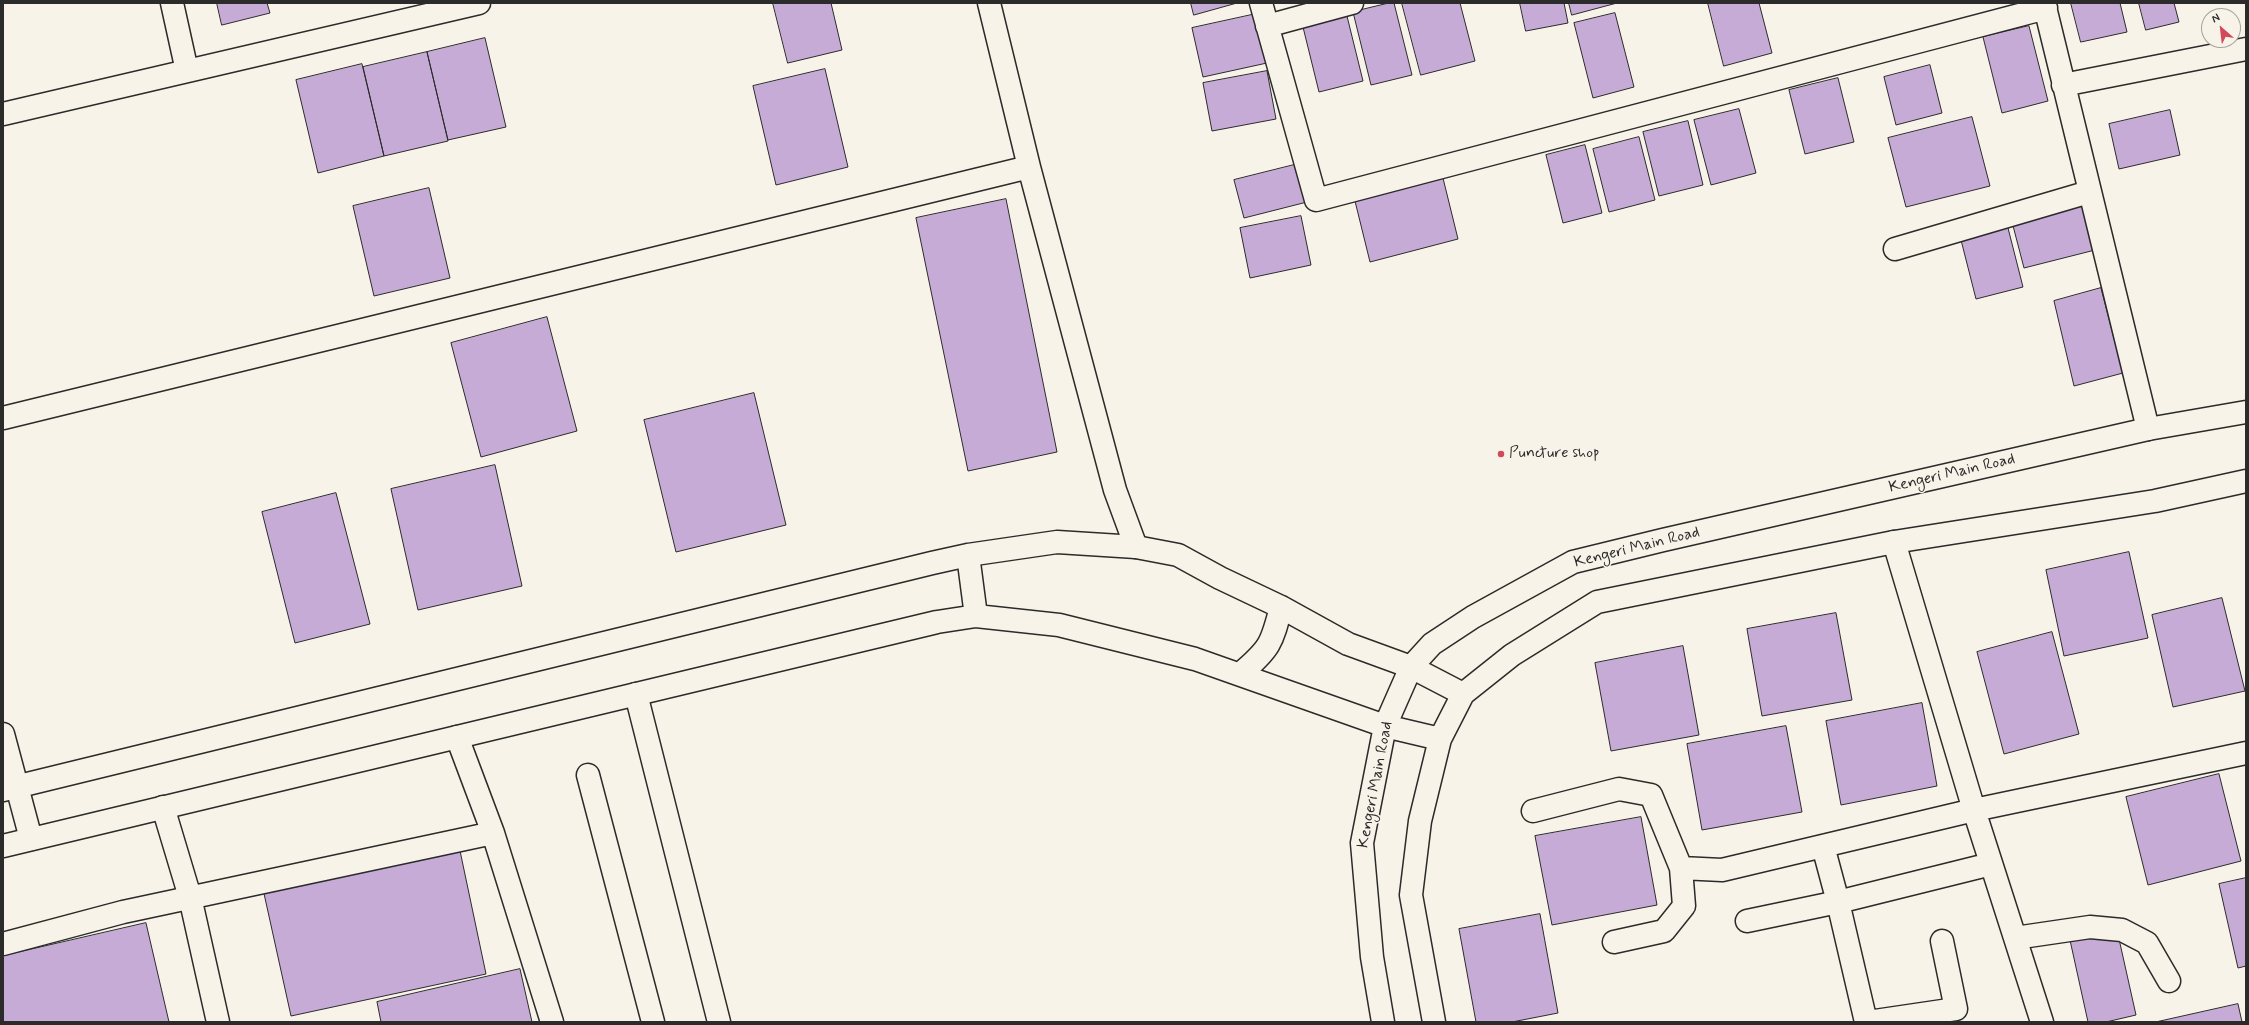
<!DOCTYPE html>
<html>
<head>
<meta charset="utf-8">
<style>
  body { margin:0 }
  #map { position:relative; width:2249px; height:1025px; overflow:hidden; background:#f7f3e8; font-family:Mynerve,sans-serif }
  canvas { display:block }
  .frame { position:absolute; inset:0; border:4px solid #2b2b2b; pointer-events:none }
  .north { position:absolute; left:2201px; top:8px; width:40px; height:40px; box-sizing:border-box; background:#f7f3e8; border:1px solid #a5a39c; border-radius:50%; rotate:332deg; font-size:11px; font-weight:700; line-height:16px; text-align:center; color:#2b2b2b }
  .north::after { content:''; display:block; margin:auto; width:14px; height:18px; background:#d1495b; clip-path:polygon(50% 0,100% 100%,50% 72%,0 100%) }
</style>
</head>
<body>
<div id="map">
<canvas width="2249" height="1025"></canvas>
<div class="frame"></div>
<div class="north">N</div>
</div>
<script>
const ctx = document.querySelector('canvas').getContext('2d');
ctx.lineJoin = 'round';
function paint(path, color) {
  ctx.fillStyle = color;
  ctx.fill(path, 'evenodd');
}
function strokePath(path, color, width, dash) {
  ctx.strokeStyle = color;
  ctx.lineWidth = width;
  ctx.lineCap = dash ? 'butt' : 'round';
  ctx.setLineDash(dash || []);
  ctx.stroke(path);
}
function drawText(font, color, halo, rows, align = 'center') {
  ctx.font = font + ' Mynerve,sans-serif';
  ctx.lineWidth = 3;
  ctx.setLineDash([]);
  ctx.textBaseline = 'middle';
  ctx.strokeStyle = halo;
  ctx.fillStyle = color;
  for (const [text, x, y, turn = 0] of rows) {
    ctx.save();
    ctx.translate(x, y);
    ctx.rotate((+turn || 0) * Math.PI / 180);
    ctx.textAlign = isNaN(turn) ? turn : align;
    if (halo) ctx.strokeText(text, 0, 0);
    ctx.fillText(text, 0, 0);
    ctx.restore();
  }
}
const building = new Path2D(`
  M217,3h50l3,10 -48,12z
  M773,3h58l11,47 -54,13z
  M1191,3h46l-43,12z
  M1389,3h5l18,72 -41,10 -18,-73z
  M1402,3h58l15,58 -54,14z
  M1520,3h44l4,20 -42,8z
  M1569,3h48l-45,12z
  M1708,3h51l13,50 -48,13z
  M2071,3h49l7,29 -46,10z
  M2139,3h35l5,19 -33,8z
  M1346,12l17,69 -44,11 -17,-69z
  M1615,13l19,74 -41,11 -19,-75z
  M1256,14l11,49 -64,14 -11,-49z
  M2029,26l19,75 -46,12 -19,-76z
  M485,38l21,89 -58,13 -21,-88z
  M427,52l21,89 -64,15 -21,-89z
  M362,64l22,92 -66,17 -22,-93z
  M1930,65l12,48 -46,12 -12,-48z
  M825,69l23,98 -72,18 -23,-99z
  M1267,71l9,48 -64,12 -9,-48z
  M1838,78l16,64 -49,12 -16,-64z
  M1739,109l17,64 -45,12 -17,-65z
  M2170,110l10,45 -61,14 -10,-45z
  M1972,117l18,69 -84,21 -18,-69z
  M1688,121l15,64 -44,11 -16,-64z
  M1639,137l16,63 -46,12 -16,-63z
  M1585,145l17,68 -39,10 -17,-68z
  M1302,163l9,38 -67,17 -10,-38z
  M1442,174l16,65 -88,23 -16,-65z
  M429,188l21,90 -76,18 -21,-90z
  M1006,199l51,253 -89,19 -52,-253z
  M2087,199l12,50 -75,19 -13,-50z
  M1301,216l10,49 -61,13 -10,-50z
  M2007,224l16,63 -47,12 -16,-63z
  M2101,288l22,85 -49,13 -20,-85z
  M547,317l30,114 -96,26 -30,-114z
  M754,393l32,132 -110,27 -32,-132z
  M495,465l27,121 -104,24 -27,-121z
  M336,493l34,131 -75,19 -33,-131z
  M2129,552l19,86 -84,18 -18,-86z
  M2222,598l23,93 -72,16 -21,-92z
  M1836,613l16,87 -90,16 -15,-87z
  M2052,632l27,102 -75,20 -27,-102z
  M1683,646l16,89 -88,16 -16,-88z
  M1922,703l15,83 -96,19 -15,-84z
  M1786,726l16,86 -100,18 -15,-86z
  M2219,774l22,87 -93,24 -22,-88z
  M1641,817l16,88 -105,20 -17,-89z
  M459,846l27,128 -195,42 -28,-127z
  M2246,878v88l-8,2 -19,-84z
  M1540,914l18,99 -46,9h-36l-17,-93z
  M2115,921l21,94 -30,7h-18l-20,-91z
  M146,923l23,99h-166v-66z
  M520,969l12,53h-151l-4,-20z
  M2238,1004l4,18h-86z`);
paint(building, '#c7abd7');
strokePath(building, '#2b2b2b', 1);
const minor = new Path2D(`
  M172,3l15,68
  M989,3l40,164 86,323 21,57
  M1261,3l55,197 730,-192
  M2044,3l104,426
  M1267,26l85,-23
  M2063,85l183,-36
  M3,114l476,-111
  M1895,249l194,-57
  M3,418l1026,-251
  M1894,542l80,268 272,-57
  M636,694l83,328
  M3,734l28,105
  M457,737l36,96 59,189
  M588,775l65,247
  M163,807l27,90 28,125
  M1533,811l86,-22 32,6 30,73 41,2 252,-60 68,212
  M1823,846l15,56 153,-38
  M1747,921l91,-19 28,120
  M2015,938l75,-11 32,3 25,13 22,38
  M1614,942l50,-11 20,-25 -3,-38
  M3,944l120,-32 370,-79
  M1868,1022l88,-13 -14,-68`);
const major = new Path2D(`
  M968,555l8,61
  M1240,674c30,-25 32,-31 41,-67
  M3,790l929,-227 36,-8 89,-13 79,5 42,8 42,23 61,29 67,37 63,23 52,27
  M3,846l934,-224 39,-6 83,9 136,34 190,67 55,13
  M1383,1022l-11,-65 -10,-114 23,-117 26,-59 21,-23 41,-27 100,-55 90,-22 485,-111 98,-17
  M1434,1022l-23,-127 9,-74 20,-82 23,-45 49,-39 85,-53 297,-60 261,-41 91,-20`);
strokePath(minor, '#2b2b2b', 25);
strokePath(major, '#2b2b2b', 25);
strokePath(minor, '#f7f3e8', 22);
strokePath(major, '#f7f3e8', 22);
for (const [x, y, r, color] of [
  [1501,454,4,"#d1495b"]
]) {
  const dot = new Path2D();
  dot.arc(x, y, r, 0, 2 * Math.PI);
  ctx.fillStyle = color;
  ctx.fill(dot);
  strokePath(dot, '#f7f3e8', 1.5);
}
drawText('16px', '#2b2b2b', '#f7f3e8', [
  ["Puncture shop",1509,454]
], 'left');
drawText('16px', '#2b2b2b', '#f7f3e8', [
  ["Kengeri Main Road",1952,474,-13],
  ["Kengeri Main Road",1637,548,-14],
  ["Kengeri Main Road",1376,785,-79]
]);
</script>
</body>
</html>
